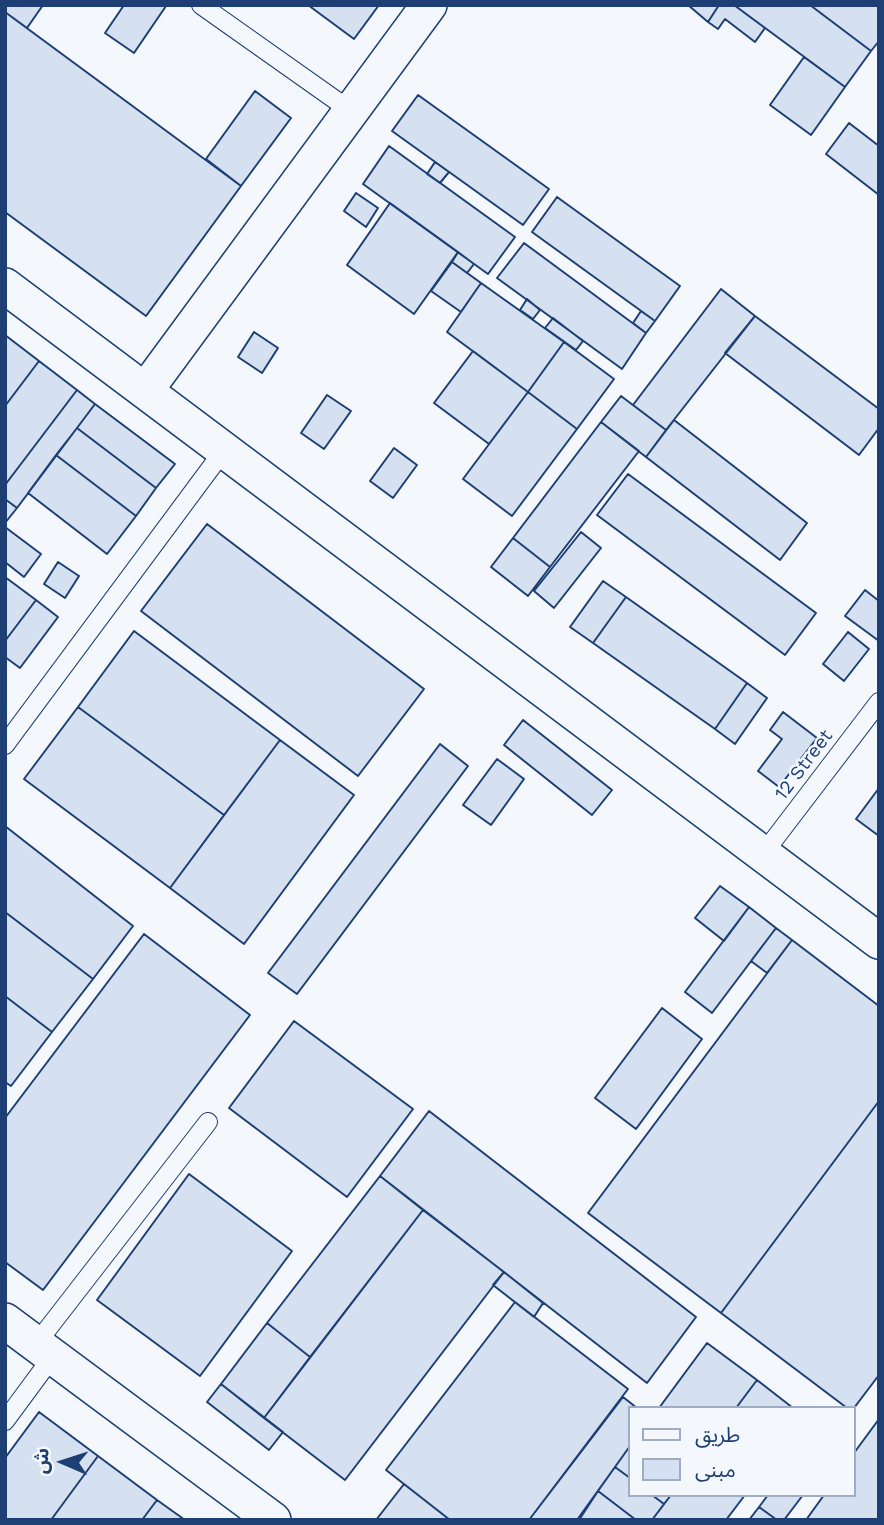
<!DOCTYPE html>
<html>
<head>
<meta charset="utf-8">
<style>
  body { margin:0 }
  #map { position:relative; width:884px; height:1525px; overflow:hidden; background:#f4f7fb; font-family:"Work Sans","Noto Sans Arabic",sans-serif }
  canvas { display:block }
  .frame { position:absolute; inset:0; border:7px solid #1d3f73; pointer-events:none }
  .legend { position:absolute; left:628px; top:1406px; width:228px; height:91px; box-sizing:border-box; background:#f4f7fb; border:2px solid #9eadc5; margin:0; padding:9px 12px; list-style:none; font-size:21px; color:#1d3f73 }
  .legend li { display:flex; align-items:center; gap:14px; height:35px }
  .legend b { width:35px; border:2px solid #9eadc5 }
  .north { position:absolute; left:28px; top:1427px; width:70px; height:70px; -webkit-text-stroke:5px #f4f7fb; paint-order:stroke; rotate:273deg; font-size:19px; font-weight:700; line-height:28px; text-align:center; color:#1d3f73 }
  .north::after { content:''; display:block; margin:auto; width:24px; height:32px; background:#1d3f73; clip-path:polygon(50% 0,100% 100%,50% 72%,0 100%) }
</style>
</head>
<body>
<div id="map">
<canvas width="884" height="1525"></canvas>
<div class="frame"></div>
<ul class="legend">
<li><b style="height:9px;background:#f4f7fb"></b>طريق</li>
<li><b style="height:19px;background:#d5e0f0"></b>مبنى</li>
</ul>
<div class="north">ش</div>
</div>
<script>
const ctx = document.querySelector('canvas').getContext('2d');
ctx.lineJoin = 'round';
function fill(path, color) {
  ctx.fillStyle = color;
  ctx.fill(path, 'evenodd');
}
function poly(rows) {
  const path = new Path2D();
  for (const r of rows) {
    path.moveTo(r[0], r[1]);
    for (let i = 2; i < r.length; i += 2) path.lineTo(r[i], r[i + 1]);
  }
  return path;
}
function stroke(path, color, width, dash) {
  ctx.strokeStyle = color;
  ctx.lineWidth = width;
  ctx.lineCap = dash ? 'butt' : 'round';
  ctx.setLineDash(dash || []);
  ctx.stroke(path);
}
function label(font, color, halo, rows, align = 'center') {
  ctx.font = font + ' "Work Sans",sans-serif';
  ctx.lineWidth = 5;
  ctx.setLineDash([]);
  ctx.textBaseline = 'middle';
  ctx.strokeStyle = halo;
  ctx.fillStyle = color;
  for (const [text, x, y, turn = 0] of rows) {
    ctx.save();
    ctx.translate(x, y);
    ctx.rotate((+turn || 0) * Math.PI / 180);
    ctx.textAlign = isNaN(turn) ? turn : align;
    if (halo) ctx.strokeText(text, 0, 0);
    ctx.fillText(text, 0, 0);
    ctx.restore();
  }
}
const building = poly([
  [5,5,43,5,27,28,5,12,5,5],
  [124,5,166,6,134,53,105,33,124,5],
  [308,5,379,5,354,39,308,5],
  [688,5,719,5,708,22,688,5],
  [719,5,734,5,765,28,755,42,725,19,718,29,708,22,719,5],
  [734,5,810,5,871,51,845,87,734,5],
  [810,5,879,5,879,41,871,51,810,5],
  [5,12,241,186,146,316,5,212,5,12],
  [804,57,845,87,811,135,770,105,804,57],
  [255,91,291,118,241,186,206,159,255,91],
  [418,95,549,189,523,225,392,131,418,95],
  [849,123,879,146,879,195,826,154,849,123],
  [389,146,515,237,488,274,363,184,389,146],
  [435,162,449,172,440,183,427,174,435,162],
  [356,193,378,208,366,227,344,211,356,193],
  [557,197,680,286,655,321,532,232,557,197],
  [390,203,458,252,414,314,347,265,390,203],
  [524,243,646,333,622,369,497,278,524,243],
  [458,252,474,264,467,273,452,262,458,252],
  [452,262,481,283,461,312,431,291,452,262],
  [481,283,564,342,528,392,447,332,481,283],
  [721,289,755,316,666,430,633,405,721,289],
  [527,299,540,310,533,319,520,310,527,299],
  [641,311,655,321,646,333,633,323,641,311],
  [755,316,879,409,879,428,859,455,725,353,755,316],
  [553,318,583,341,576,350,545,328,553,318],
  [254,332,278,348,262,373,238,357,254,332],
  [5,335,39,361,5,406,5,335],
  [564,342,614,379,577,429,528,392,564,342],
  [473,351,528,392,489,444,434,403,473,351],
  [39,361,77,390,5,485,5,406,39,361],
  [77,390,95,404,17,508,5,499,5,485,77,390],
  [528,392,577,429,512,516,463,479,528,392],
  [327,395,351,411,324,449,301,433,327,395],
  [621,396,666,430,646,457,601,422,621,396],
  [95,404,175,464,156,488,77,428,95,404],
  [674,420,807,523,780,560,646,457,674,420],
  [601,422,639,451,550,567,513,538,601,422],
  [77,428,156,488,136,516,56,455,77,428],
  [394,448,417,465,393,498,370,481,394,448],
  [56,455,136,516,107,554,28,493,56,455],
  [628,474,816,613,785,655,597,515,628,474],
  [5,499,17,508,5,523,5,499],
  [207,524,424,689,358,776,141,611,207,524],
  [5,527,41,554,24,577,5,562,5,527],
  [581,532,601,548,554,608,534,591,581,532],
  [513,538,550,567,528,596,491,567,513,538],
  [58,562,79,576,65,598,44,584,58,562],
  [5,577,36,600,5,641,5,577],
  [603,581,626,597,593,643,570,627,603,581],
  [865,590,879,601,879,641,845,616,865,590],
  [626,597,747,683,715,729,593,643,626,597],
  [36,600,58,617,20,668,5,657,5,641,36,600],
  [134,631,280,740,224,815,78,707,134,631],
  [848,632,869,649,844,681,823,664,848,632],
  [747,683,767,698,735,744,715,729,747,683],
  [78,707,224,815,170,888,24,779,78,707],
  [783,712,817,738,779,787,758,771,782,739,770,730,783,712],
  [523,720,612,790,592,815,504,745,523,720],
  [280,740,354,795,244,944,170,888,280,740],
  [440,744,468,766,297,994,268,973,440,744],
  [497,759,524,779,491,825,463,805,497,759],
  [879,788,879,836,856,819,879,788],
  [5,826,133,926,93,979,5,912,5,826],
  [720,886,749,907,724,941,695,918,720,886],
  [749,907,776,928,712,1013,685,992,749,907],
  [5,912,93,979,52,1032,5,996,5,912],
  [776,928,792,940,767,973,751,961,776,928],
  [144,934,250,1015,43,1290,5,1262,5,1118,144,934],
  [792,940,879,1006,879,1101,721,1313,588,1213,792,940],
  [5,996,52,1032,11,1086,5,1082,5,996],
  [662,1008,702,1039,636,1129,595,1098,662,1008],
  [294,1021,413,1109,347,1197,229,1108,294,1021],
  [879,1101,879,1375,854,1408,847,1408,721,1313,879,1101],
  [429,1111,696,1317,647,1383,380,1176,429,1111],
  [189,1174,292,1251,200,1376,97,1300,189,1174],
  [380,1176,423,1210,310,1357,267,1323,380,1176],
  [423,1210,504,1272,345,1480,264,1418,423,1210],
  [504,1272,543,1303,534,1317,493,1285,504,1272],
  [515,1302,628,1389,529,1520,450,1520,386,1470,515,1302],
  [267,1323,310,1357,264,1418,221,1384,267,1323],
  [707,1343,757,1380,736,1408,659,1408,707,1343],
  [757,1380,793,1408,736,1408,757,1380],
  [221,1384,283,1432,269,1450,207,1402,221,1384],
  [623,1397,637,1408,630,1408,630,1446,577,1520,529,1520,623,1397],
  [39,1412,98,1456,51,1520,5,1520,5,1458,39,1412],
  [879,1419,879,1520,806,1520,824,1495,854,1495,854,1453,879,1419],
  [630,1446,630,1478,615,1467,630,1446],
  [98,1456,157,1500,142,1520,51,1520,98,1456],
  [615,1467,630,1478,630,1495,652,1495,664,1504,652,1520,636,1520,598,1491,615,1467],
  [404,1484,450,1520,376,1520,404,1484],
  [598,1491,636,1520,579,1520,598,1491],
  [652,1495,671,1495,664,1504,652,1495],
  [671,1495,745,1495,726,1520,652,1520,671,1495],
  [768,1495,803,1495,784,1520,777,1520,759,1507,768,1495],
  [157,1500,185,1520,142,1520,157,1500],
  [759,1507,777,1520,749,1520,759,1507]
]);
const service = poly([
  [201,5,351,111],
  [5,745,224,450],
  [763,854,879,702],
  [36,1344,208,1122],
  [5,1421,53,1356]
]);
const minor = poly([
  [5,286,879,941],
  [145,391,429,5],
  [5,1321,273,1520]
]);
const streetNames = [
  ["12 Street",804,765,-53]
];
fill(building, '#d5e0f0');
stroke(building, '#1d3f73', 2);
stroke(service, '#1d3f73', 20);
stroke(minor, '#1d3f73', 38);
stroke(service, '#f4f7fb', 18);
stroke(minor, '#f4f7fb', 35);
label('19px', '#1d3f73', '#f4f7fb', streetNames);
</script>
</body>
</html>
